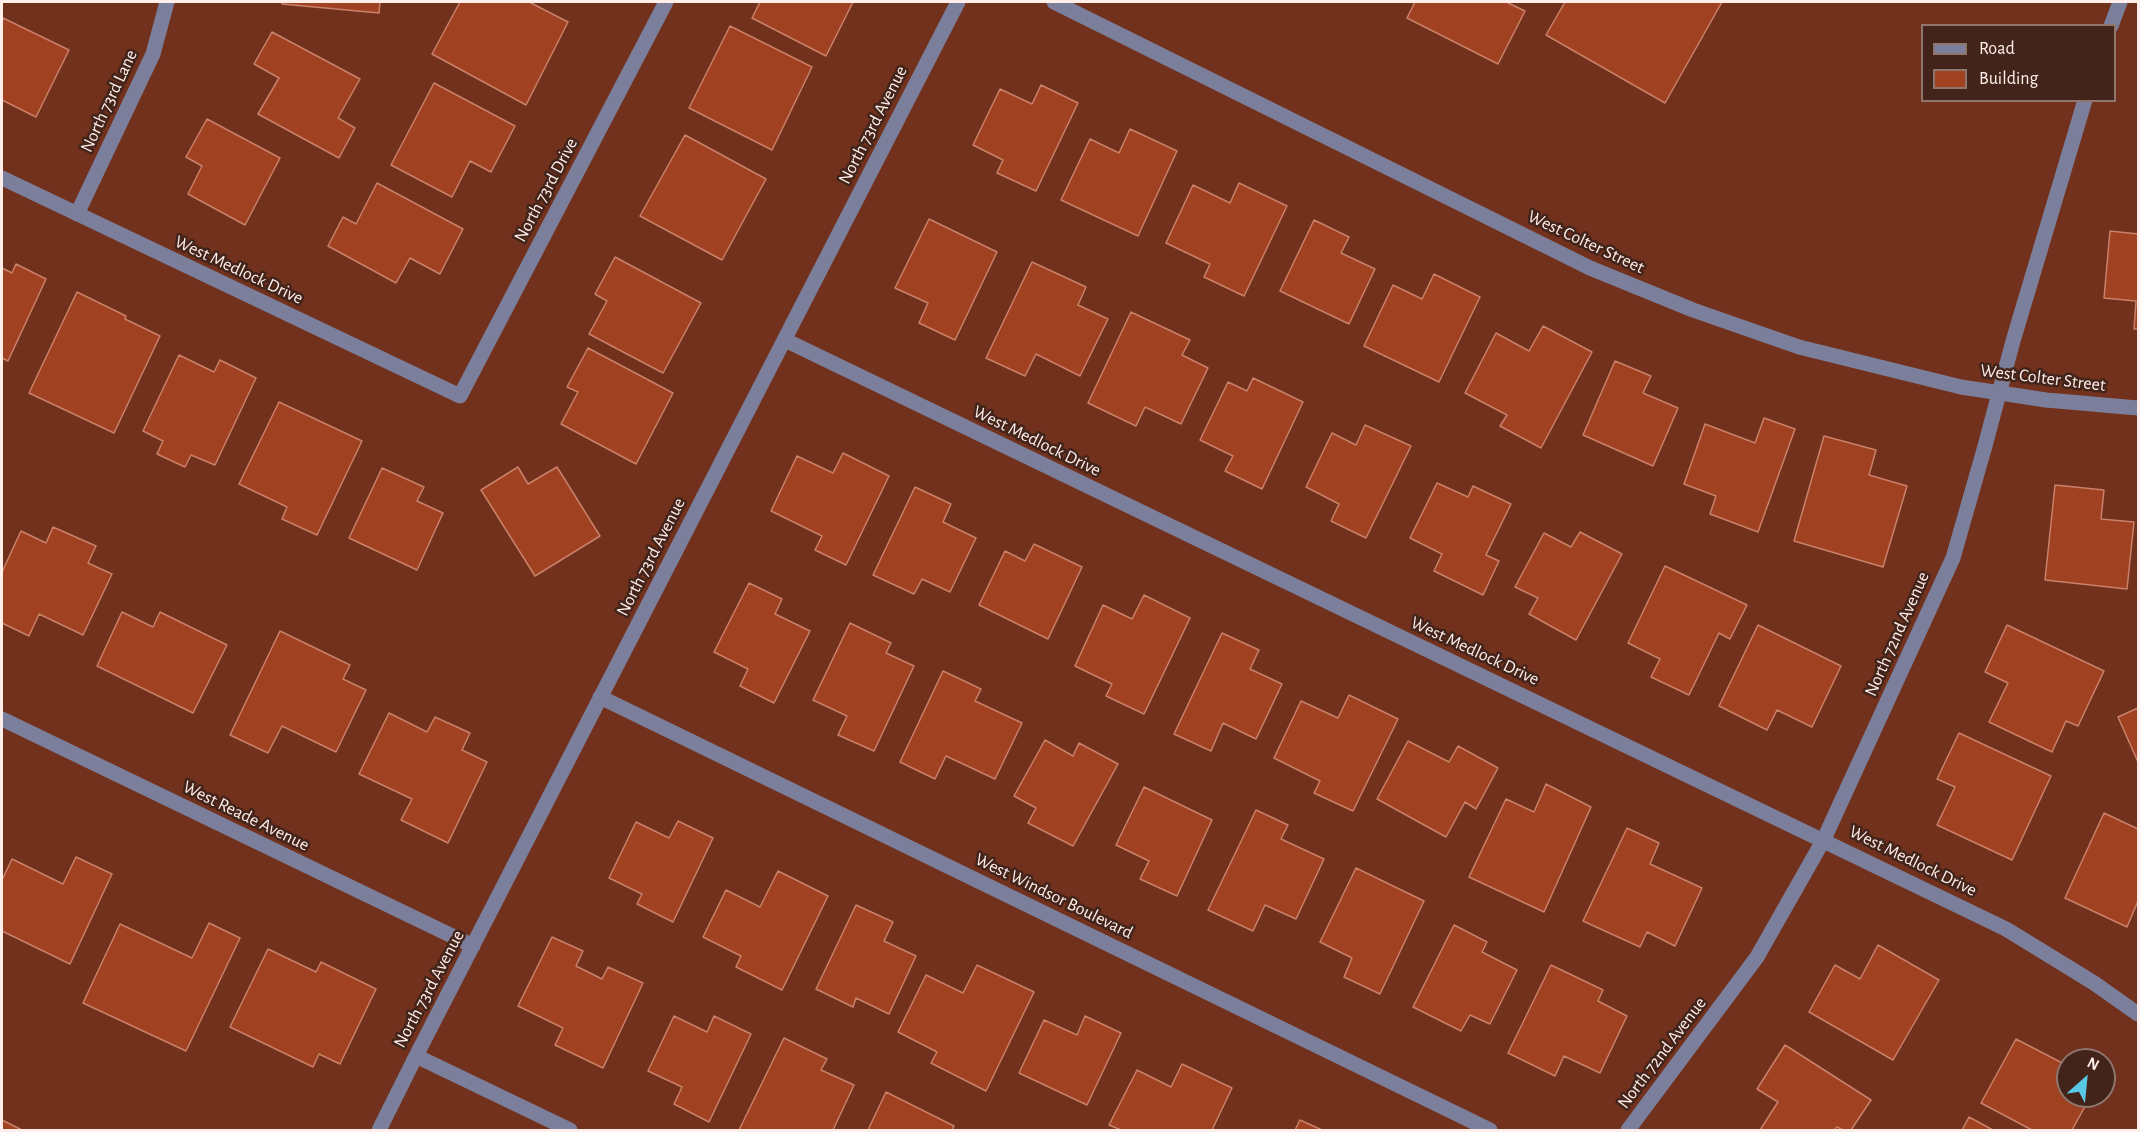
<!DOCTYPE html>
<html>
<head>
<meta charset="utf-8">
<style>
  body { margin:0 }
  #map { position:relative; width:2140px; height:1132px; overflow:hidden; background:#72311c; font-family:"Alegreya Sans",sans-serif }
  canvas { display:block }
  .frame { position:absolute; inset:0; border:3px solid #ffeee9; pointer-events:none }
  .legend { position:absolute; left:1921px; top:24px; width:195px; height:78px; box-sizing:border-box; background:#42241b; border:2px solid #8e756d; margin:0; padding:8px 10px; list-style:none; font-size:18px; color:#ffeee9 }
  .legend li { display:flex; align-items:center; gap:12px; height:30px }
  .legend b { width:30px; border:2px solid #8e756d }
  .north { position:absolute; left:2056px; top:1048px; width:60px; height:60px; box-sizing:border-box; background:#42241b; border:2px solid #8e756d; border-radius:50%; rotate:27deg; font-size:16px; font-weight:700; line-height:24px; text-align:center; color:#ffeee9 }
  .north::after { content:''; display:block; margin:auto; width:21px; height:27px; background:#5ac8e5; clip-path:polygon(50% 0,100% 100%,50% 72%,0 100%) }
</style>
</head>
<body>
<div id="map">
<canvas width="2140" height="1132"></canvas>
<div class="frame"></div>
<ul class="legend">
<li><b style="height:8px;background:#7b7f9c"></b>Road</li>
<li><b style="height:16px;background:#a04122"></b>Building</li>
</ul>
<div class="north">N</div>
</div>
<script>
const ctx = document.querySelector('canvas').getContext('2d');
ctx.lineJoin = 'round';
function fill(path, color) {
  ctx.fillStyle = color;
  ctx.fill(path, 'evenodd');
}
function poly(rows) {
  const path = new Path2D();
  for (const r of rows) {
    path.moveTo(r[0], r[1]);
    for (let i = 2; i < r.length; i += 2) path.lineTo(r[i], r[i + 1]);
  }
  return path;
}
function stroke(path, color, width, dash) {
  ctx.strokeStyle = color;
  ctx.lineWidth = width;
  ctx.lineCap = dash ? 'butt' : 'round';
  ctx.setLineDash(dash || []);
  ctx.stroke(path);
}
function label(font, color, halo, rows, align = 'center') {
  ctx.font = font + ' "Alegreya Sans",sans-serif';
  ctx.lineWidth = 5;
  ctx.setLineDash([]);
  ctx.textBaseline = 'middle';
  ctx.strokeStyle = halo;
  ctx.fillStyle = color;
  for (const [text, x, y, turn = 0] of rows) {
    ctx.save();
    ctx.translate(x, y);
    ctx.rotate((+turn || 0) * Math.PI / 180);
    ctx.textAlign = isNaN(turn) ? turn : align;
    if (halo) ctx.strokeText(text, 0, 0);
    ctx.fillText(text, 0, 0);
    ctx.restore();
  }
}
const building = poly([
  [282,2,380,2,379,13,282,4,282,2],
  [460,2,529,2,568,22,526,105,432,54,460,2],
  [760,2,853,2,826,56,752,18,760,2],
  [1415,2,1506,2,1525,11,1498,64,1407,18,1415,2],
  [1565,2,1722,2,1665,103,1546,35,1565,2],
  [3,18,69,50,36,117,2,100,2,22,3,18],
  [730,26,812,67,772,150,689,108,730,26],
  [272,32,360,79,338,118,355,128,339,158,258,114,279,78,254,64,272,32],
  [434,83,515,126,491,172,470,161,452,197,391,165,434,83],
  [1041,85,1078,103,1036,191,997,173,1003,160,973,145,1000,89,1032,104,1041,85],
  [207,119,280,158,245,225,188,194,202,166,186,157,207,119],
  [1130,129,1177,151,1138,236,1061,200,1090,139,1119,153,1130,129],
  [685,135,766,179,722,260,640,216,685,135],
  [377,183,463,229,440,274,410,258,396,283,328,246,343,217,356,224,377,183],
  [1239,183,1287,206,1244,296,1204,277,1210,264,1166,243,1193,185,1230,203,1239,183],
  [929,219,997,252,955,340,919,323,928,303,895,288,929,219],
  [1314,220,1349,237,1341,253,1375,269,1349,324,1280,291,1314,220],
  [2110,231,2138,234,2138,329,2134,329,2136,301,2104,298,2110,231],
  [615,257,701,303,663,373,589,334,607,301,595,294,615,257],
  [1032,262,1086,287,1078,305,1108,319,1080,376,1036,354,1025,376,986,358,1032,262],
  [16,264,46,279,8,361,2,358,2,268,12,273,16,264],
  [1434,274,1480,297,1439,382,1364,346,1393,285,1422,299,1434,274],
  [77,292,126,316,125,319,160,336,114,433,29,393,77,292],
  [1131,312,1190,340,1182,355,1208,368,1181,424,1145,407,1136,426,1088,403,1131,312],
  [1543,326,1592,352,1541,448,1500,426,1507,415,1465,393,1496,333,1529,351,1543,326],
  [588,348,673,393,636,464,561,424,578,392,567,387,588,348],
  [179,355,214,372,220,360,256,378,215,465,191,455,185,467,157,454,163,441,143,431,179,355],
  [1615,361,1651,376,1643,393,1678,408,1653,466,1583,435,1615,361],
  [1253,378,1303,402,1262,489,1225,471,1233,456,1200,440,1228,382,1247,391,1253,378],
  [279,402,362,441,317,535,282,519,287,507,239,484,279,402],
  [1764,418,1795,429,1758,532,1710,514,1716,496,1684,484,1705,424,1755,443,1764,418],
  [1365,425,1411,446,1366,538,1331,521,1339,504,1306,487,1332,433,1356,445,1365,425],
  [1824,436,1876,450,1869,475,1907,486,1883,567,1794,541,1824,436],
  [843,453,889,476,846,565,815,550,822,536,771,511,797,456,833,473,843,453],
  [518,467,528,484,557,467,600,536,535,576,481,490,518,467],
  [382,468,424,487,417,501,443,513,417,570,349,538,382,468],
  [1437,483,1468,497,1473,486,1511,504,1486,555,1499,561,1483,595,1434,571,1442,554,1410,538,1437,483],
  [2055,485,2104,490,2101,519,2134,522,2127,589,2045,580,2055,485],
  [915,487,951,504,943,522,976,538,950,592,922,579,914,594,873,575,915,487],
  [53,527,96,546,88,563,112,574,83,635,39,614,29,636,2,623,2,572,21,531,46,543,53,527],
  [1580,532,1622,554,1576,640,1529,614,1538,598,1515,587,1544,533,1571,547,1580,532],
  [1034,544,1082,567,1048,639,979,605,1005,551,1025,561,1034,544],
  [1665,566,1747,605,1730,639,1719,633,1689,695,1651,677,1660,659,1628,643,1665,566],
  [749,583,782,599,775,614,810,631,774,703,740,686,748,669,714,652,749,583],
  [1144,595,1190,618,1144,714,1106,696,1112,684,1075,666,1103,605,1132,619,1144,595],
  [122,612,153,627,160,612,227,645,193,713,97,666,122,612],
  [850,623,891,643,886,653,914,666,874,751,838,735,847,716,813,700,850,623],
  [1758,625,1841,666,1812,727,1777,710,1767,730,1719,706,1758,625],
  [2007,625,2104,671,2078,726,2066,721,2052,752,1989,722,2008,683,1985,672,2007,625],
  [280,631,350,665,343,679,366,690,336,752,282,726,268,753,230,735,280,631],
  [1222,633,1259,650,1250,669,1282,684,1256,739,1223,723,1211,751,1174,734,1222,633],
  [943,671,981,689,975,701,1022,723,995,779,946,756,935,779,900,762,943,671],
  [1349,695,1398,719,1353,811,1314,793,1320,781,1274,758,1301,701,1338,718,1349,695],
  [2138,708,2138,762,2118,717,2138,708],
  [389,713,427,732,435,717,470,733,462,750,487,762,448,843,401,820,412,799,359,774,389,713],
  [1959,733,2051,776,2012,860,1937,825,1955,787,1937,779,1959,733],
  [1045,740,1073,756,1079,743,1118,764,1073,846,1028,823,1036,808,1014,796,1045,740],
  [1408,741,1449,762,1458,746,1498,768,1476,809,1465,802,1446,837,1377,799,1408,741],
  [1546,784,1591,807,1544,912,1469,877,1506,799,1534,812,1546,784],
  [1144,787,1212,820,1177,896,1140,879,1149,861,1116,845,1144,787],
  [1256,810,1288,825,1281,839,1324,859,1296,919,1265,905,1253,931,1208,910,1256,810],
  [2104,813,2138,829,2138,901,2127,927,2065,898,2104,813],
  [678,821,713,838,673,922,637,904,642,894,609,878,636,822,669,838,678,821],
  [1627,828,1659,843,1650,864,1702,888,1675,946,1647,932,1640,947,1583,921,1627,828],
  [76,857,112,874,70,964,2,931,2,880,12,859,63,884,76,857],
  [1356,868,1424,901,1380,994,1344,977,1352,958,1320,942,1356,868],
  [778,871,828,896,782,990,736,967,741,956,703,937,726,890,760,907,778,871],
  [856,905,893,922,884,941,916,956,889,1014,856,998,853,1007,816,989,856,905],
  [209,923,240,938,186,1051,83,1003,120,924,192,958,209,923],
  [1454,925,1487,942,1482,952,1517,970,1490,1024,1470,1015,1461,1031,1413,1007,1454,925],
  [552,937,583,951,576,966,602,979,608,967,643,983,603,1068,555,1045,563,1028,518,1006,552,937],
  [1878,945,1939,980,1893,1060,1809,1012,1835,965,1860,979,1878,945],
  [268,949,316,972,321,962,376,989,340,1064,319,1054,313,1067,230,1027,268,949],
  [977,965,1034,992,986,1091,931,1063,937,1052,898,1032,926,975,963,993,977,965],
  [1551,965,1603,990,1598,1001,1627,1016,1600,1073,1564,1056,1555,1076,1508,1053,1551,965],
  [674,1016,707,1032,714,1016,751,1034,709,1122,674,1104,682,1087,648,1071,674,1016],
  [1085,1016,1121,1033,1087,1105,1019,1073,1044,1020,1077,1035,1085,1016],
  [784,1038,827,1059,821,1070,854,1085,833,1130,739,1130,784,1038],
  [2016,1039,2068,1066,2068,1082,2064,1089,2068,1091,2068,1096,2078,1096,2088,1101,2072,1130,2032,1130,1981,1103,2016,1039],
  [1785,1045,1871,1100,1851,1130,1843,1130,1837,1127,1834,1130,1760,1130,1778,1102,1757,1089,1785,1045],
  [1182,1064,1232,1088,1212,1130,1121,1130,1109,1125,1137,1070,1171,1087,1182,1064],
  [886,1092,954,1126,952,1130,868,1130,886,1092],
  [1969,1117,1993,1130,1962,1130,1969,1117],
  [2,1120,22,1130,2,1130,2,1120],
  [1300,1120,1322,1130,1295,1130,1300,1120]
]);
const minor = poly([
  [1054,2,1590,268,1693,310,1799,347,1961,387,2046,400,2138,408],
  [2111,26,2120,2],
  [2,178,460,396,666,2],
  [77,214,153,54,167,2],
  [785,340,2006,929,2094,983,2138,1014],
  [600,697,1490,1130],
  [2,719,473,946],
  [416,1056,570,1130],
  [379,1130,416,1056,958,2],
  [1628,1130,1757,957,1824,839,1953,558,1985,446,2013,341,2085,100]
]);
const streetNames = [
  ["North 73rd Lane",109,101,-65],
  ["North 73rd Avenue",873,125,-63],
  ["North 73rd Drive",546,190,-62],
  ["West Colter Street",1586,242,25],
  ["West Medlock Drive",239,270,25],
  ["West Colter Street",2043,378,7],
  ["West Medlock Drive",1037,441,26],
  ["North 73rd Avenue",651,557,-63],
  ["North 72nd Avenue",1897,634,-66],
  ["West Medlock Drive",1475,651,25],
  ["West Reade Avenue",246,816,26],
  ["West Medlock Drive",1913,861,26],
  ["West Windsor Boulevard",1054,896,26],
  ["North 73rd Avenue",429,989,-62],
  ["North 72nd Avenue",1662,1053,-53]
];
fill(building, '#a04122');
stroke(building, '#ca816a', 1.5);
stroke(minor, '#7b7f9c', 15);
label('18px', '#ffeee9', '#42241b', streetNames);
</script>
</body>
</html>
